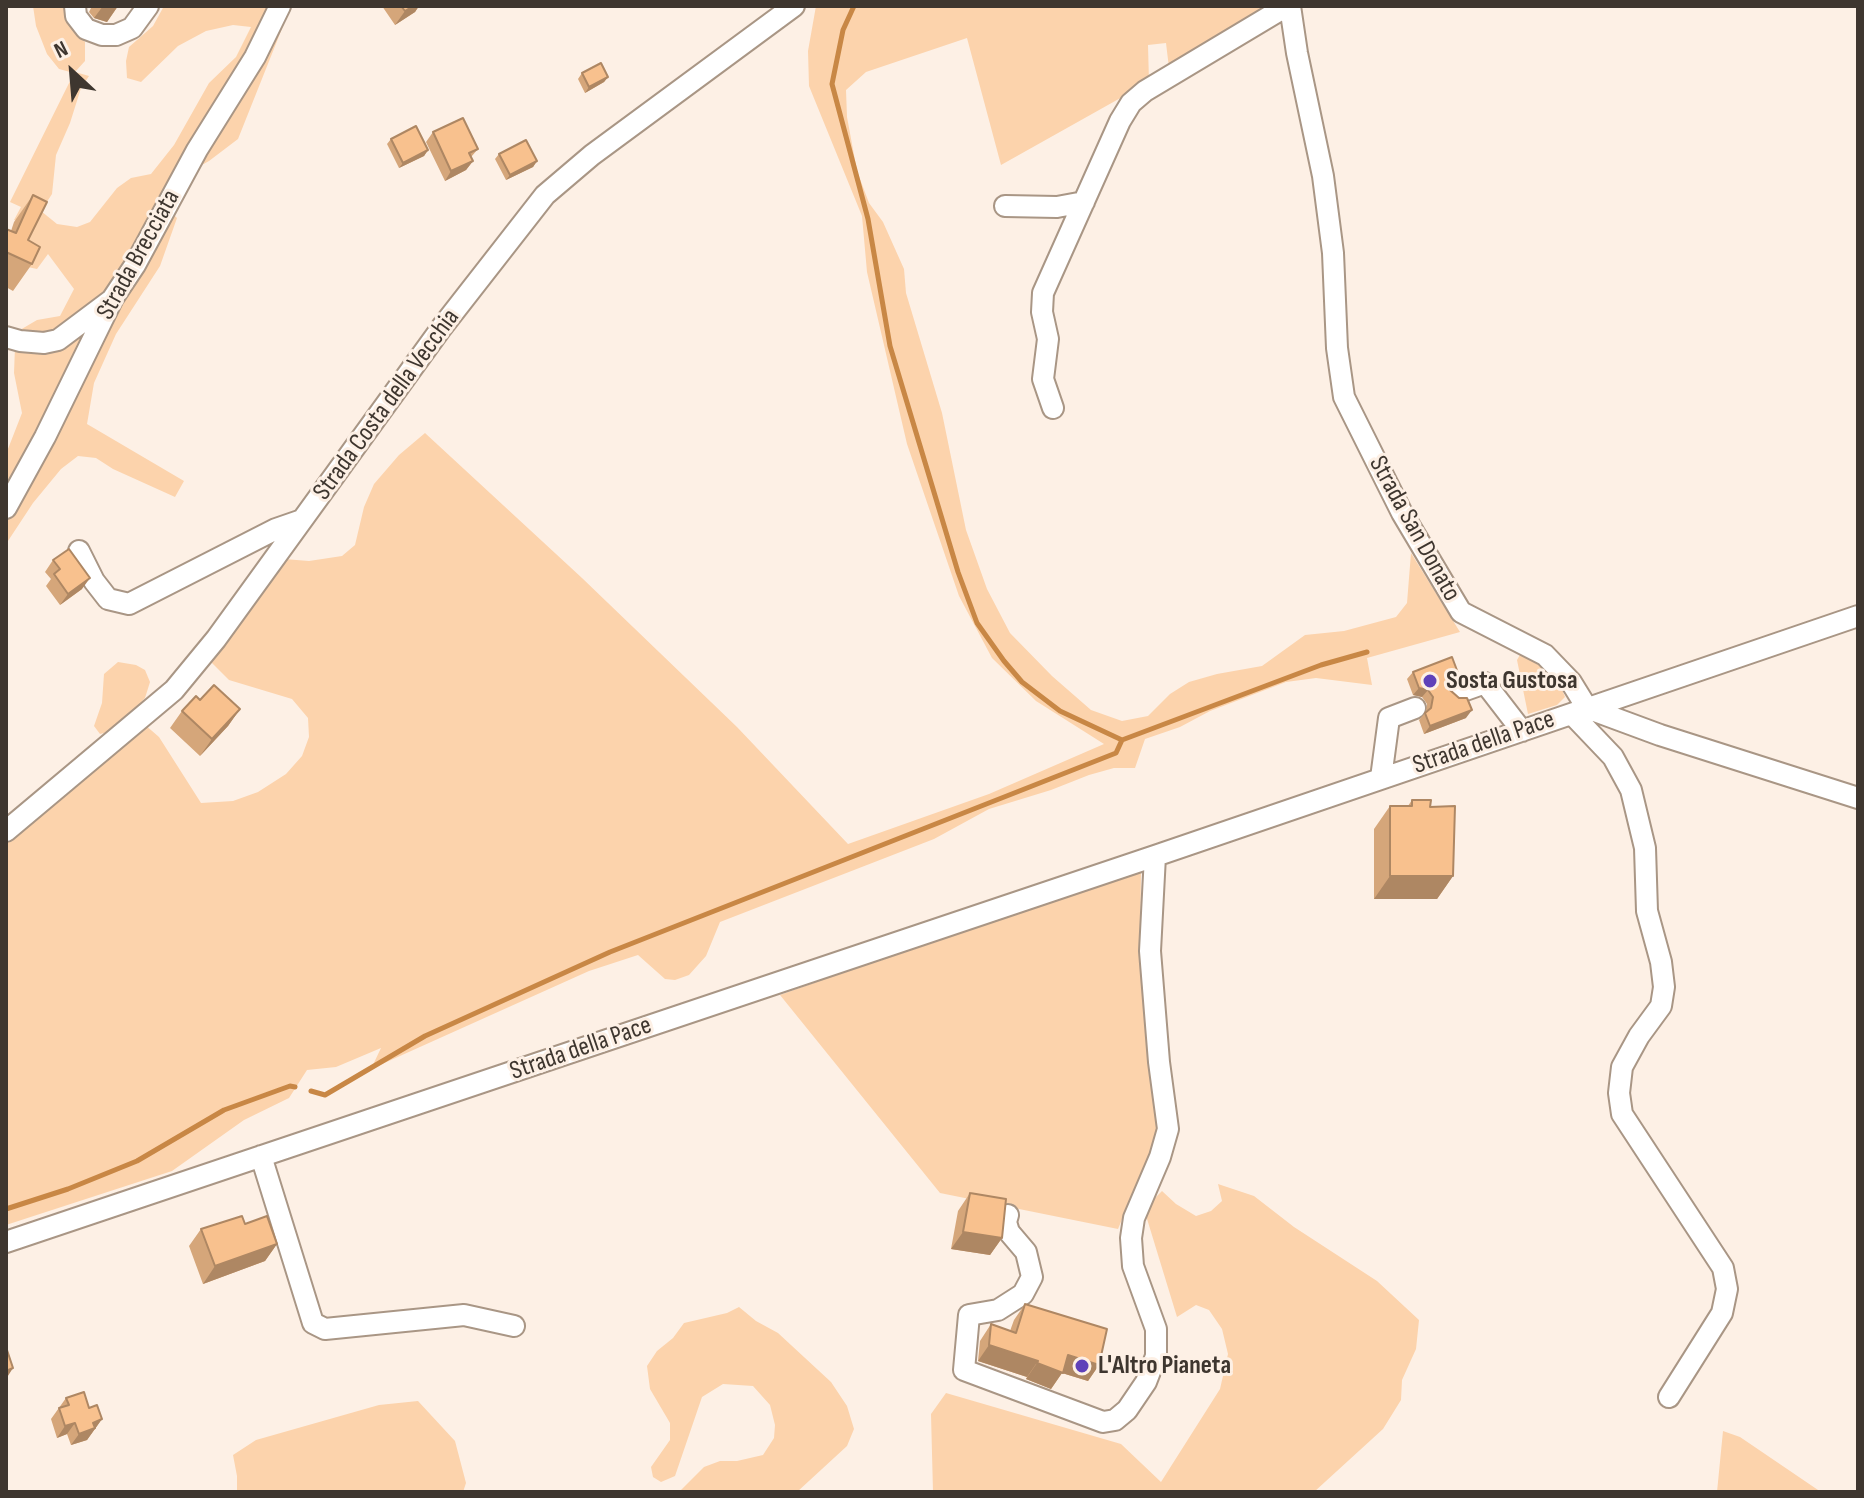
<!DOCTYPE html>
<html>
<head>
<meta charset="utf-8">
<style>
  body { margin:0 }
  #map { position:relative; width:1864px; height:1498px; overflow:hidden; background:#fdf0e5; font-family:"Sofia Sans Condensed",sans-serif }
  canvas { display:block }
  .frame { position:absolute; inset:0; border:8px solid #3e362f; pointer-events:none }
  .north { position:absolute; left:32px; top:32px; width:80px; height:80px; -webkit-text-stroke:6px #fdf0e5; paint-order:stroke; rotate:334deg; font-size:22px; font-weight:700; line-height:32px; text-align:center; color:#3e362f }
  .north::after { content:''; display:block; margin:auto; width:28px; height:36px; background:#3e362f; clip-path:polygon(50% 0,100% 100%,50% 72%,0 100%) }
</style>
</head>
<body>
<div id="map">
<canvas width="1864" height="1498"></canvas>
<div class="frame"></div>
<div class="north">N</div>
</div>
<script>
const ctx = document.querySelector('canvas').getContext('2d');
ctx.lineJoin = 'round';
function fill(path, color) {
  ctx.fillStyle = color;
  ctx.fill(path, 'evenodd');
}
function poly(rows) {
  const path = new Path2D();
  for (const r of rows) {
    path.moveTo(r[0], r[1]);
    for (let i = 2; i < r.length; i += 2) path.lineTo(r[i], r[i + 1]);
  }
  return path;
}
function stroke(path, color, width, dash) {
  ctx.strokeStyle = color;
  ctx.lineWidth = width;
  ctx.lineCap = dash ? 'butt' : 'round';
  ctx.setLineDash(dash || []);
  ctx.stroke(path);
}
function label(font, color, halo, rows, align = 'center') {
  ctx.font = font + ' "Sofia Sans Condensed",sans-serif';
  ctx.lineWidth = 6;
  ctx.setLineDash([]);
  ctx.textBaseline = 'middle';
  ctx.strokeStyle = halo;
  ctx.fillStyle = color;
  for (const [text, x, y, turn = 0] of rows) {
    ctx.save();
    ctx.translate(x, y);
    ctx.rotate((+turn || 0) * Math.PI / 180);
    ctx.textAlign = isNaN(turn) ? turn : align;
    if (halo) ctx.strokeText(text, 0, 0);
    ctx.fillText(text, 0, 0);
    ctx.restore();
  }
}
const green = poly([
  [33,6,81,6,74,23,85,42,85,61,75,72,89,76,81,88,70,123,56,155,52,194,41,211,57,224,77,227,90,222,117,188,131,178,151,174,174,145,209,83,236,57,251,27,233,25,206,31,178,46,141,82,127,78,126,61,129,47,153,26,164,6,291,6,238,139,209,161,175,180,164,205,177,218,160,266,116,334,94,383,87,424,184,481,175,497,113,469,96,458,78,456,61,469,33,503,6,544,6,454,22,413,14,373,15,347,20,330,37,320,60,316,74,289,48,254,37,269,23,266,30,225,14,220,21,207,10,202,74,73,59,69,47,54,36,26],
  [816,6,1267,6,1169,68,1166,43,1148,45,1149,82,1001,165,967,38,866,72,846,90,847,117,857,171,869,203,883,222,904,269,906,293,942,413,966,530,987,589,1010,633,1052,676,1091,710,1122,721,1148,716,1170,694,1189,682,1217,674,1262,666,1305,635,1344,631,1396,617,1407,603,1411,553,1460,632,1367,658,1372,685,1316,678,1286,682,1210,711,1180,727,1145,739,1135,768,1114,768,1089,775,1051,790,989,809,934,839,720,922,706,956,689,975,675,980,665,979,638,955,589,971,371,1069,381,1048,336,1067,307,1070,289,1098,244,1120,172,1171,6,1225,6,842,92,766,144,724,159,737,201,803,233,801,258,792,286,774,302,756,309,737,308,718,292,699,229,680,209,660,284,559,309,561,342,556,355,545,364,507,374,484,399,455,425,433,582,578,737,727,848,844,989,794,1104,744,1036,701,992,658,959,596,907,444,867,272,862,216,809,86,808,51],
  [1521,653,1548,671,1560,684,1565,697,1557,705,1528,714,1517,660],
  [118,662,136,665,145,670,150,682,145,698,116,730,100,734,94,726,102,703,104,674],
  [1141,868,1140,964,1158,1133,1118,1229,940,1193,780,995,1045,900],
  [1218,1184,1254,1196,1294,1227,1377,1281,1419,1320,1416,1349,1402,1380,1401,1400,1383,1429,1314,1492,933,1492,931,1414,946,1393,1121,1444,1161,1482,1220,1389,1228,1354,1222,1329,1209,1310,1196,1305,1177,1317,1144,1209,1162,1191,1176,1204,1196,1216,1211,1211,1222,1201],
  [739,1307,756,1321,778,1333,831,1382,847,1406,854,1429,847,1446,797,1492,679,1492,704,1467,720,1461,737,1461,763,1455,774,1438,775,1425,770,1405,753,1386,723,1384,702,1397,675,1476,661,1482,653,1477,651,1467,670,1440,670,1423,650,1389,647,1366,657,1351,673,1338,684,1323,727,1313],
  [418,1401,455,1441,466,1483,463,1492,237,1492,237,1476,233,1455,256,1440,379,1405],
  [1723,1431,1740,1437,1821,1492,1717,1492]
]);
const stream = poly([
  [854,6,843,30,832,84,868,219,890,346,958,572,977,623,1004,661,1022,682,1060,711,1122,740,1321,665,1367,652],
  [311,1091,325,1095,425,1036,610,952,1116,753,1122,740],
  [6,1209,68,1189,137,1161,224,1110,290,1086,295,1087]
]);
const minor = poly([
  [75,6,76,16,86,29,102,35,116,35,132,28,148,6],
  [1290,6,1297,53,1323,176,1333,253,1337,348,1344,397,1402,513,1461,612,1545,655,1571,682,1587,708,1660,735,1858,798],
  [1005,206,1057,207,1084,202],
  [6,337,20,341,44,343,58,340,110,301],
  [1053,408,1043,379,1048,339,1042,312,1043,293,1120,121,1131,103,1145,91,1287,6],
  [6,508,45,437,113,298,135,265,197,150,255,57,280,6],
  [79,551,94,581,108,599,129,604,276,529,302,520],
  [1457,693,1485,683,1522,731],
  [1572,714,1613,757,1631,790,1645,848,1647,911,1661,962,1664,987,1661,1006,1639,1036,1622,1067,1619,1093,1622,1114,1723,1268,1727,1289,1722,1313,1669,1397],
  [1381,778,1389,718,1415,708],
  [6,831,174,690,216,639,442,327,545,195,592,155,794,6],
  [261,1156,313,1323,325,1329,464,1315,514,1326],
  [1008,1215,1006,1222,1009,1232,1026,1252,1032,1277,1023,1294,998,1310,969,1315,964,1370,1103,1422,1115,1420,1127,1410,1146,1382,1156,1356,1156,1329,1133,1266,1131,1238,1134,1218,1160,1157,1168,1129,1159,1062,1150,951,1155,856],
  [6,1242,1155,856,1858,616]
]);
const wall = poly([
  [92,6,118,6,107,22,94,18,89,12],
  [382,6,419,6,415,12,395,25],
  [582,73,608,77,604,82,585,93,578,79],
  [433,132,478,149,471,157,473,161,466,170,445,181,426,142],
  [391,139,428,150,424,156,399,168,387,144],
  [499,154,537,161,533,167,506,180,495,159],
  [33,195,28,240,32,264,13,291,6,287,6,229,11,231,14,222],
  [53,560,82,589,60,605,46,586,51,579,45,572],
  [1413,672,1450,684,1450,690,1466,718,1424,734,1419,720,1426,712,1427,704,1422,697,1413,695,1407,679],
  [200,700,240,709,228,726,200,756,170,728,182,711],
  [1412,800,1430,807,1453,876,1437,899,1374,899,1374,829,1390,806,1408,806],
  [970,1193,1002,1238,990,1255,951,1249,958,1211],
  [245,1224,277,1244,265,1261,203,1284,189,1246,201,1229],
  [1025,1304,1099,1365,1088,1381,1062,1373,1051,1389,1026,1379,1027,1377,978,1361,980,1341,991,1324,1010,1331,1014,1320],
  [66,1398,89,1408,102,1419,87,1440,71,1445,67,1434,57,1438,51,1419]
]);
const shadedWall = poly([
  [103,6,118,6,107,22,94,18],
  [413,6,419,6,415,12,395,25,405,11],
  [608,77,604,82,585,93,589,87],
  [428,150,424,156,399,168,403,163],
  [473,161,466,170,445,181,451,171],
  [537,161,533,167,506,180,510,175],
  [90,578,82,589,60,605,68,594],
  [1419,688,1428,690,1422,697,1413,695],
  [240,709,228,726,200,756,212,739],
  [1472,710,1466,718,1424,734,1430,726],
  [1390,876,1453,876,1437,899,1374,899],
  [963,1232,1002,1238,990,1255,951,1249],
  [277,1244,265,1261,203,1284,215,1266],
  [989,1345,1038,1361,1027,1377,978,1361],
  [1068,1355,1099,1365,1088,1381,1062,1373,1051,1389,1026,1379,1037,1363],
  [13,1368,6,1379,6,1371],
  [102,1419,87,1440,71,1445,79,1434,93,1423],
  [75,1423,67,1434,57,1438,65,1426]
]);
const building = poly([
  [401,6,413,6,405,11,401,6],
  [601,63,608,77,589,87,582,73,601,63],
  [463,118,478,149,469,153,473,161,451,171,433,132,463,118],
  [416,126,428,150,403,163,391,139,416,126],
  [526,140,537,161,510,175,499,154,526,140],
  [33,195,47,202,28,240,40,247,32,264,6,252,6,229,16,233,33,195],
  [69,549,90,578,68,594,54,574,60,569,53,560,69,549],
  [1452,657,1458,673,1450,682,1450,690,1459,698,1467,698,1472,710,1430,726,1425,713,1431,708,1433,697,1428,690,1419,688,1413,672,1452,657],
  [214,685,240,709,212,739,182,711,196,696,200,700,214,685],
  [1412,800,1431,800,1430,807,1455,806,1453,876,1390,876,1390,806,1412,806,1412,800],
  [970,1193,1006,1199,1002,1238,963,1232,970,1193],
  [242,1216,245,1224,267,1216,277,1244,215,1266,201,1229,242,1216],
  [1025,1304,1107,1329,1099,1365,1068,1355,1063,1373,1037,1363,1038,1361,989,1345,991,1324,1016,1333,1025,1304],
  [6,1347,13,1368,6,1371,6,1347],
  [84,1392,89,1408,97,1405,102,1419,93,1423,95,1428,79,1434,75,1423,65,1426,59,1408,69,1405,66,1398,84,1392]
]);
const markers = [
  [1430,681,8,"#5f41b9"],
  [1082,1366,8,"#5f41b9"]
];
const streetNames = [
  ["Strada Brecciata",139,255,-61],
  ["Strada Costa della Vecchia",387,405,-54],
  ["Strada San Donato",1414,529,61],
  ["Strada della Pace",1484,743,-19],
  ["Strada della Pace",581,1049,-19]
];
const poiNames = [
  ["Sosta Gustosa",1446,681],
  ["L'Altro Pianeta",1098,1366]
];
fill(green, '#fcd3ac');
stroke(stream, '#c88745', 5);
stroke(minor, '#a99685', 24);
stroke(minor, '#fff', 20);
fill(wall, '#d5a67a');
fill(shadedWall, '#ae8763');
fill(building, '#f8c18e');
stroke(building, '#ae8763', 2);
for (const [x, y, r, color] of markers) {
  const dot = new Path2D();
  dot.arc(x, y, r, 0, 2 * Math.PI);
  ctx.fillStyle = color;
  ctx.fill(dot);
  stroke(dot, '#fdf0e5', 3);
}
label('26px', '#3e362f', '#fdf0e5', streetNames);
label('bold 26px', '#3e362f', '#fdf0e5', poiNames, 'left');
</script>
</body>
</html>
